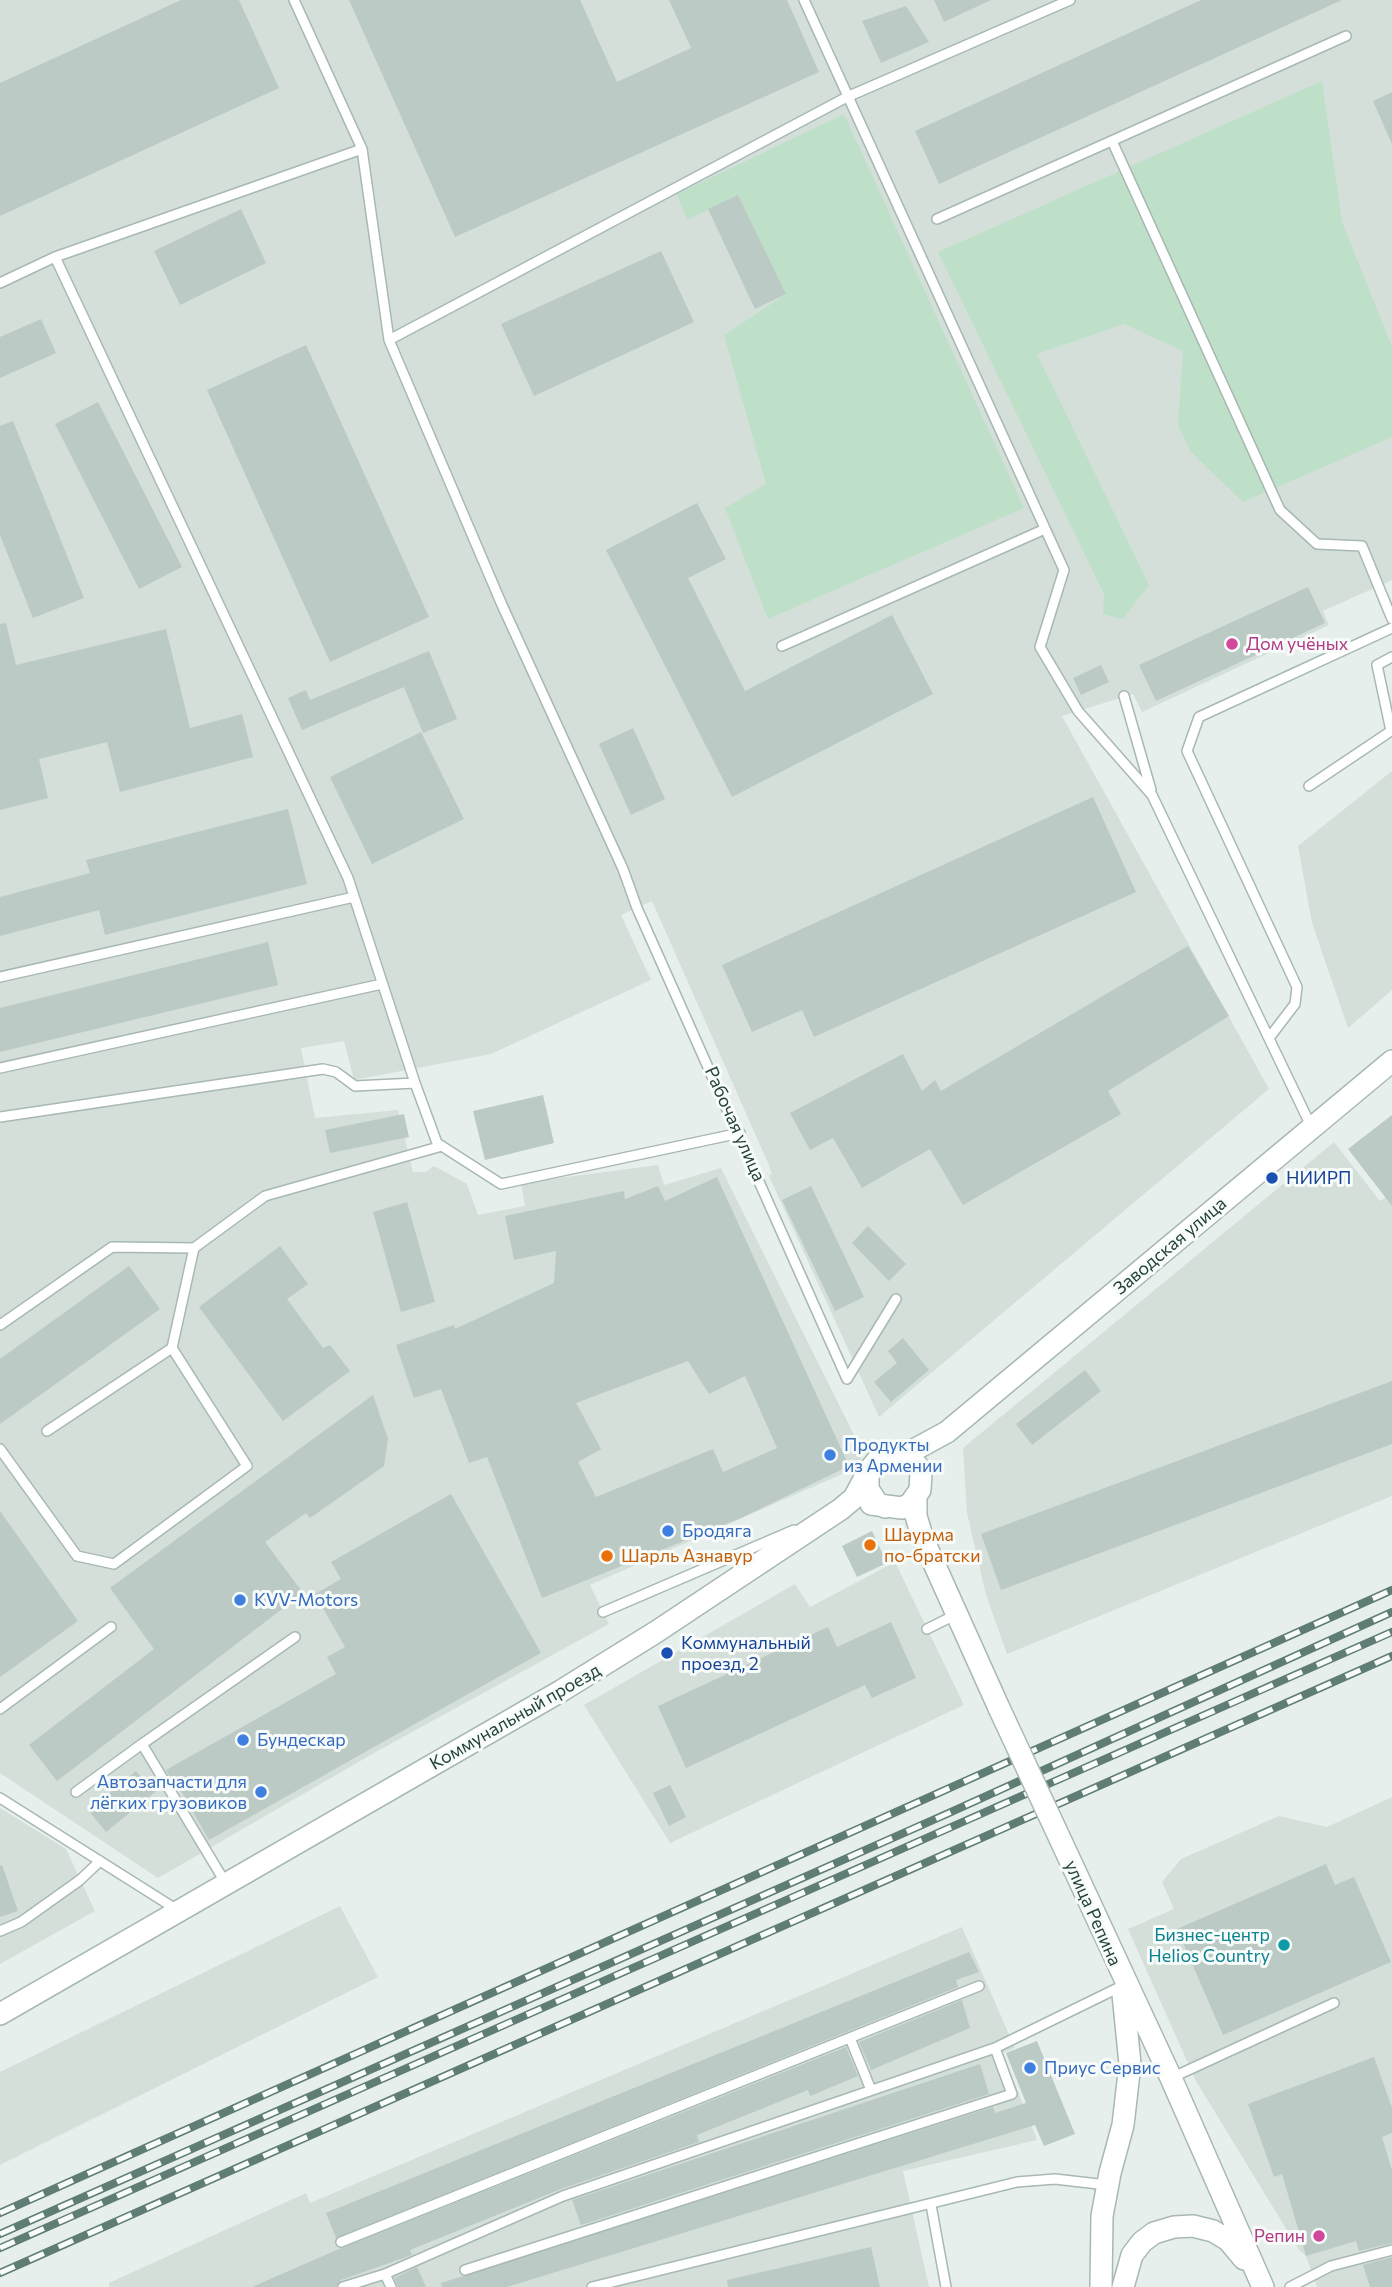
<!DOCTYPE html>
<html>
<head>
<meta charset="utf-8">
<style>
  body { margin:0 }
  canvas { display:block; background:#e6efeb }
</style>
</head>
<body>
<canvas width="1392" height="2287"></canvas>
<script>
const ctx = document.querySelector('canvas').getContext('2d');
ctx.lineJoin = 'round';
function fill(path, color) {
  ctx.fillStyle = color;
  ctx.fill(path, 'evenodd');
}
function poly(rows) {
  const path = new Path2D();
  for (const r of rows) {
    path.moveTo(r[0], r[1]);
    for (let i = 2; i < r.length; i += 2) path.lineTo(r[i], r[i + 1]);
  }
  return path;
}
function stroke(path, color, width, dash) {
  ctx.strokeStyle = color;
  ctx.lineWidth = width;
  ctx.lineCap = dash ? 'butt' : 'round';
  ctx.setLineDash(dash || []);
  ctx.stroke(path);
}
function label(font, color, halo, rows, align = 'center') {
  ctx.font = font + ' Commissioner,sans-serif';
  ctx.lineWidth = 6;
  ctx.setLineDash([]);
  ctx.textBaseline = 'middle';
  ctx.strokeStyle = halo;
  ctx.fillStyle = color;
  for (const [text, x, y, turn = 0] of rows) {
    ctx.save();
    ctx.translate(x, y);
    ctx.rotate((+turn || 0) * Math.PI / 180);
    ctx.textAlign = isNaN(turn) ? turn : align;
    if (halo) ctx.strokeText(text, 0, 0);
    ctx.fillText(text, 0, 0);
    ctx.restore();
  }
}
const built = poly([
  [0,0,1392,0,1392,580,1323,611,1329,625,1142,712,1133,694,1062,716,1269,1089,879,1417,769,1176,772,1174,768,1163,652,901,621,915,651,980,491,1054,354,1080,344,1041,301,1048,315,1118,398,1110,413,1172,426,1172,434,1166,467,1184,478,1215,525,1206,521,1183,658,1165,664,1185,721,1168,863,1453,858,1467,590,1585,609,1624,374,1753,158,1878,0,1773],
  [1392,771,1392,990,1348,1028,1312,923,1298,846],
  [1334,1142,1380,1201,1392,1194,1392,1496,1007,1654,986,1595,967,1513,963,1448],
  [895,1562,964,1705,670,1843,584,1705,795,1584,810,1607],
  [1392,1797,1392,2287,1317,2287,1306,2256,1299,2250,1196,2081,1128,1929,1174,1909,1162,1882,1181,1859,1279,1816,1327,1827],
  [0,1808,66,1849,95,1911,0,1964],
  [340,1906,378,1977,0,2165,0,2072],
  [962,1927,1015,2048,1003,2053,1037,2140,903,2171,929,2287,109,2287,109,2283,306,2193,310,2203]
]);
const green = poly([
  [1322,81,1342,222,1392,347,1392,437,1243,502,1191,452,1178,425,1183,351,1124,324,1037,354,1149,585,1123,619,1103,614,1104,594,938,252],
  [844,114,1024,508,768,619,725,508,766,484,724,335,786,294,738,195,687,220,677,194]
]);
const building = poly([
  [181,0,239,0,279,88,0,216,0,83],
  [349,0,580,0,617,82,691,48,669,0,787,0,819,72,455,237],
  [934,0,991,0,944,22],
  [1201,0,1342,0,939,184,915,131],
  [906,6,929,42,881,63,862,21],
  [1392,92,1392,144,1373,101],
  [738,195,786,294,755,309,708,209],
  [241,209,266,263,180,305,154,251],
  [661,251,694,322,534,396,501,324],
  [41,319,56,353,0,378,0,337],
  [306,345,429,617,330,662,207,390],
  [98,402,182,567,139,589,55,424],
  [13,421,84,598,33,618,0,535,0,426],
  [697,503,726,559,688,578,745,691,892,615,933,694,732,797,606,550],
  [1308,587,1325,623,1156,701,1139,665],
  [6,623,16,665,166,629,190,728,242,714,253,757,120,792,107,742,39,759,48,798,0,810,0,624],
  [429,651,457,719,423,733,404,687,302,730,288,698,306,690,310,700],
  [1101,665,1109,682,1081,695,1073,678],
  [633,728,665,799,631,815,599,744],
  [421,732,464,819,372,864,330,777],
  [1093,797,1136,892,814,1037,802,1010,752,1032,722,965],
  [288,809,307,884,105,935,99,910,0,936,0,897,90,873,86,860],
  [268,942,278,985,0,1052,0,1008],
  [1188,946,1229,1016,1108,1091,1121,1114,963,1205,930,1149,862,1188,833,1138,810,1150,790,1113,903,1054,922,1091,935,1080,941,1091],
  [543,1095,554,1143,485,1160,473,1111],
  [404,1114,409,1137,330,1153,325,1130],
  [1392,1115,1392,1206,1348,1149],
  [717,1177,849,1466,741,1518,542,1598,487,1457,469,1463,441,1389,414,1398,396,1345,454,1325,455,1329,554,1283,556,1251,514,1260,505,1216,624,1191,625,1199,658,1186,665,1201],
  [688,1361,709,1394,745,1376,777,1448,723,1472,713,1449,596,1497,578,1462,601,1449,576,1403],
  [811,1186,864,1297,835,1311,782,1200],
  [407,1202,435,1302,401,1312,373,1212],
  [868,1226,906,1264,889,1281,852,1243],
  [280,1246,308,1284,287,1299,323,1348,330,1345,350,1371,283,1421,199,1307],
  [129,1266,160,1309,0,1424,0,1359],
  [903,1338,929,1370,891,1402,874,1382,897,1363,888,1351],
  [1085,1370,1101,1391,1032,1445,1016,1424],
  [1392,1381,1392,1444,1001,1590,981,1534],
  [373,1395,388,1439,384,1466,310,1518,306,1513,265,1542,303,1593,57,1781,29,1745,154,1649,110,1588],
  [451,1494,541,1653,209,1840,173,1777,171,1779,166,1770,336,1674,327,1657,345,1647,315,1594,341,1579,331,1562],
  [0,1511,78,1621,0,1677],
  [872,1531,887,1563,857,1577,842,1546],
  [891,1622,916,1678,872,1698,865,1685,686,1768,658,1706,828,1627,837,1647],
  [136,1771,145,1782,153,1777,160,1788,106,1832,89,1811],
  [670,1785,686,1817,669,1826,653,1793],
  [1326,1864,1335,1885,1354,1877,1391,1962,1223,2035,1177,1929],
  [2,1865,18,1911,0,1917,0,1866],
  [969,1952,979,1972,956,1980,958,1987,336,2238,326,2213],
  [962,2000,970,2028,871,2070,859,2042],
  [1037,2041,1075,2134,1044,2146,1035,2125,507,2287,442,2287,441,2283,993,2107,995,2113,1026,2103,1006,2053],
  [846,2047,858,2076,810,2096,808,2090,697,2135,699,2142,561,2189,410,2250,412,2255,341,2280,336,2287,252,2287,339,2249],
  [1374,2057,1392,2108,1392,2133,1382,2137,1392,2170,1392,2243,1359,2251,1356,2241,1306,2256,1282,2174,1274,2177,1248,2104],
  [980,2064,989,2094,581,2225,572,2200],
  [871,2247,880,2287,728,2287,727,2280],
  [1392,2257,1392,2287,1370,2287,1363,2265],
  [417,2267,426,2287,398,2287,394,2278]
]);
const service = poly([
  [294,0,362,149,389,340,847,97,1070,0],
  [804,0,1064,570,1040,647,1078,711,1152,795,1311,1126],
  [1112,141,1280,510,1317,544,1362,546,1392,619],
  [937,219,1346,36],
  [55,257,348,878,415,1083],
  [0,283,55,257,362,149],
  [389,340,502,605,623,869,637,908,847,1379],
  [782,646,1045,529],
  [1124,696,1151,790],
  [1309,786,1391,731,1377,665,1392,657],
  [0,977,354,897],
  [1269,1038,1295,1004,1297,987,1187,751,1199,717,1392,628],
  [0,1068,382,984],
  [0,1117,323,1069,336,1072,355,1086,415,1083,437,1143,501,1184,740,1133],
  [0,1325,112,1247,194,1248],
  [847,1379,896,1299],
  [47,1431,172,1348],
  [0,1449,77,1556,114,1564,247,1466,172,1348,194,1248,265,1196,442,1146],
  [603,1612,794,1530],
  [927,1629,957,1614],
  [0,1709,111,1627],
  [76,1792,142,1744],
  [0,1798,179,1911],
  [225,1882,142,1744,295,1637],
  [0,1931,21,1922,80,1880,100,1861],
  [850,2038,871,2090],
  [1171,2078,1334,2003],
  [931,2205,946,2287],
  [341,2242,979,1986],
  [465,2270,1012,2094,995,2048,1122,1986],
  [385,2274,391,2287],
  [343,2287,385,2274,563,2196,995,2048],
  [592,2287,1017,2182,1055,2179,1107,2185],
  [1290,2287,1331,2266,1392,2250]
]);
const tertiary = poly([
  [916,1498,916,1516,923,1539,999,1708],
  [871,1504,902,1508,910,1504,920,1490,921,1473,917,1465,904,1455,895,1454],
  [885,1507,877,1503,868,1489,868,1472,879,1458,912,1451,947,1432,1392,1061],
  [1075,1871,1171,2078,1263,2287],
  [0,2014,561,1691,656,1632,841,1509,854,1498,868,1472],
  [1101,2287,1102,2216,1110,2173,1123,2125,1130,2064,1123,1994],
  [1123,2287,1132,2255,1142,2242,1154,2233,1174,2227,1193,2226,1213,2231,1228,2240,1244,2259]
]);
const rail = poly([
  [0,2213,1392,1590],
  [0,2234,951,1812,1392,1612],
  [0,2248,1392,1632],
  [0,2273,1392,1656]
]);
const tertiaryBridge = poly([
  [999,1708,1075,1871]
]);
const markers = [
  [1232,644,7,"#d1479c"],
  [1272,1178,7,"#1a4fb4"],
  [830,1455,7,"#3f7fe0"],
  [668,1531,7,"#3f7fe0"],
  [870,1545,7,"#e8710a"],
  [607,1556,7,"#e8710a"],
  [240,1600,7,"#3f7fe0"],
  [667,1653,7,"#1a4fb4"],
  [243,1740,7,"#3f7fe0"],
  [261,1792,7,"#3f7fe0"],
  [1284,1945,7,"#0f9aa8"],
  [1030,2068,7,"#3f7fe0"],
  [1319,2236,7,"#d1479c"]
];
const hotelNames = [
  ["Дом учёных",1246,644],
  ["Репин",1305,2236,"right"]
];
const streetNames = [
  ["Рабочая улица",735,1124,66],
  ["Заводская улица",1170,1246,-40],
  ["Коммунальный проезд",515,1717,-30],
  ["улица Репина",1093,1913,66]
];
const transitNames = [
  ["НИИРП",1286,1178],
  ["Коммунальный",681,1643],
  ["проезд, 2",681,1664]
];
const shopNames = [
  ["Продукты",844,1445],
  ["из Армении",844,1466],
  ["Бродяга",682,1531],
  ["KVV-Motors",254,1600],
  ["Бундескар",257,1740],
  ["Автозапчасти для",247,1782,"right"],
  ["лёгких грузовиков",247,1803,"right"],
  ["Приус Сервис",1044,2068]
];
const foodNames = [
  ["Шаурма",884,1535],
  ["по-братски",884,1556],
  ["Шарль Азнавур",621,1556]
];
const cultureNames = [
  ["Бизнес-центр",1270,1935],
  ["Helios Country",1270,1956]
];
fill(built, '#d4dfda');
fill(green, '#bfe0c8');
fill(building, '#bbcac4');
stroke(service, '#a8b8b2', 12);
stroke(tertiary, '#a8b8b2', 24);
stroke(service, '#fff', 9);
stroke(tertiary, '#fff', 21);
stroke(rail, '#5f7d75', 8);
stroke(rail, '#f7fbf9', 5, [16]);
stroke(tertiaryBridge, '#a8b8b2', 24, []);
stroke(tertiaryBridge, '#fff', 21);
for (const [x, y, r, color] of markers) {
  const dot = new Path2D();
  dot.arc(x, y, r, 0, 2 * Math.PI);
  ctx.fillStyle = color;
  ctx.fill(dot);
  stroke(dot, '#f7fbf9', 2.5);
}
label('18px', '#b23c85', '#f7fbf9', hotelNames, 'left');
label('18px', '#24423a', '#f7fbf9', streetNames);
label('18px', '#164399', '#f7fbf9', transitNames, 'left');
label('18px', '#366cbe', '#f7fbf9', shopNames, 'left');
label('18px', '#c56008', '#f7fbf9', foodNames, 'left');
label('18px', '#0d838f', '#f7fbf9', cultureNames, 'right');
</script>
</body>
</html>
